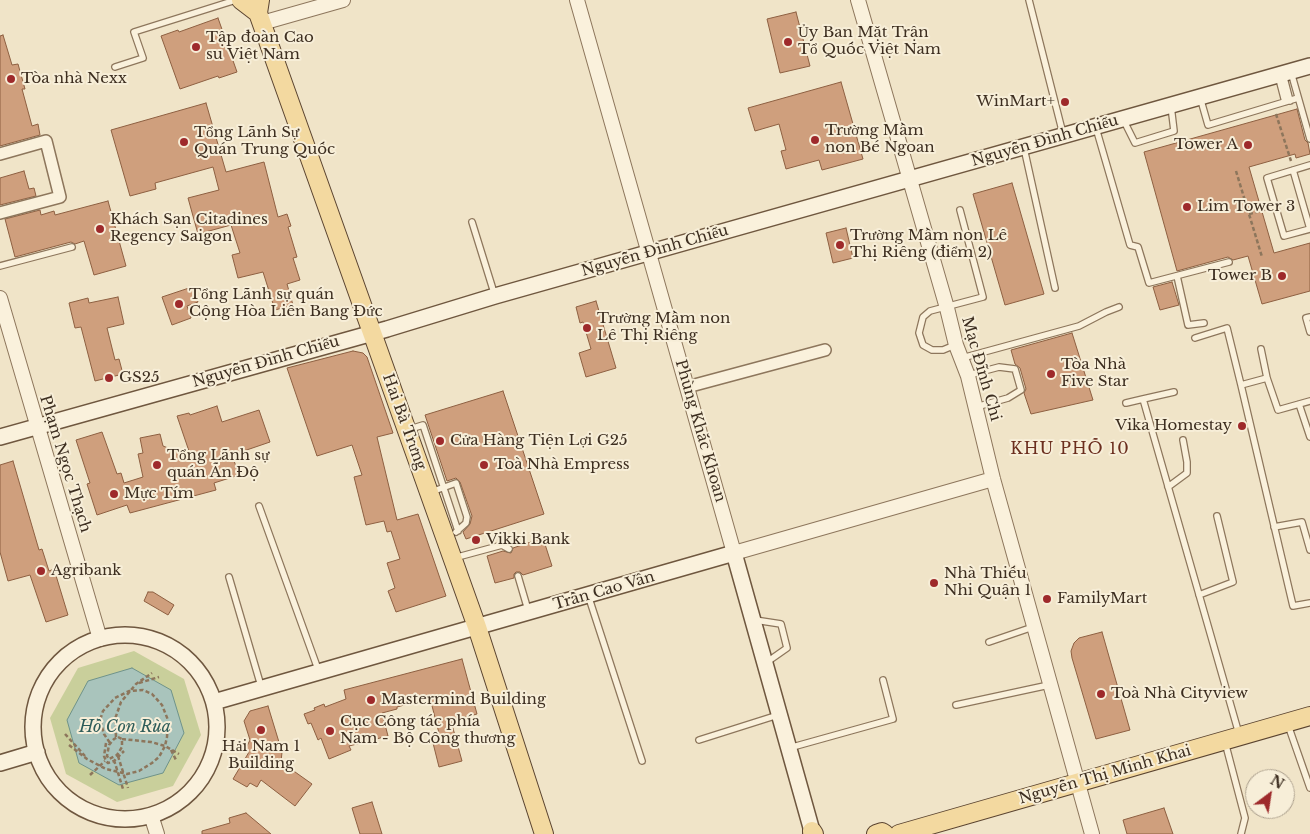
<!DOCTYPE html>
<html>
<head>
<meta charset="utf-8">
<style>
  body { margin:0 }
  #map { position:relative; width:1310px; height:834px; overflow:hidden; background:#f0e4c8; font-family:"Libre Baskerville",serif }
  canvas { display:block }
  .north { position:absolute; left:1245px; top:769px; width:50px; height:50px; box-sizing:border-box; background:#f7eed8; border:1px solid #ada18e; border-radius:50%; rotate:31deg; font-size:14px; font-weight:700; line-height:20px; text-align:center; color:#3d2e20 }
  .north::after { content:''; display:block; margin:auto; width:18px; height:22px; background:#9e2a2b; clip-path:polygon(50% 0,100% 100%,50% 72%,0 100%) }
</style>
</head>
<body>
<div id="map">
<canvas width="1310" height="834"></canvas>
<div class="north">N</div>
</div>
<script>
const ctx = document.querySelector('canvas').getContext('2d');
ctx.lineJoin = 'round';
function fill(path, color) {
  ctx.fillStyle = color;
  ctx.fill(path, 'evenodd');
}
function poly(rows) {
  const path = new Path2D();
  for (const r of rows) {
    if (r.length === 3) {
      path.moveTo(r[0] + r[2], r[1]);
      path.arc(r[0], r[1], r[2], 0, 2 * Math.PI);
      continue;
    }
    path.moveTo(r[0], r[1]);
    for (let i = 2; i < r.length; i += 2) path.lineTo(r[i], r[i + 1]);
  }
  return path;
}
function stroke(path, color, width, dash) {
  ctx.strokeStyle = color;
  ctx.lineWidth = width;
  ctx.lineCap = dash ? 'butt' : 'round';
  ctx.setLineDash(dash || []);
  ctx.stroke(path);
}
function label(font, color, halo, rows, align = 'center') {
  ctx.font = font + ' "Libre Baskerville",serif';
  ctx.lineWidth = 4;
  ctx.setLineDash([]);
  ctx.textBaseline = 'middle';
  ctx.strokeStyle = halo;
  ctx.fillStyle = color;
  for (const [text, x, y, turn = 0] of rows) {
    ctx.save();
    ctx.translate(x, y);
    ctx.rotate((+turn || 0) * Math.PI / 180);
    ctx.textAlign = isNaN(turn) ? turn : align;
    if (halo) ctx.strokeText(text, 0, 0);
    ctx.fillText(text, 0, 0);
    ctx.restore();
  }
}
const green = poly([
  [134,651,184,679,201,735,173,786,117,802,66,774,50,718,78,668]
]);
const water = poly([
  [132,668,171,690,184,733,163,773,119,785,79,763,67,720,88,681,132,668]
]);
const building = poly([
  [796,12,810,66,780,73,767,19,796,12],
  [218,18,237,72,219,78,218,76,180,89,161,36,178,30,179,32,218,18],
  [3,35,12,65,18,64,25,89,22,89,32,126,38,124,40,135,0,146,0,36,3,35],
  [841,82,863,159,822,170,819,160,786,169,781,151,786,150,779,124,755,131,748,108,841,82],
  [206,103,226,172,264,162,278,217,287,214,291,226,288,227,297,257,293,258,300,280,287,284,293,305,275,310,263,272,238,278,232,255,240,253,231,225,198,234,188,198,219,190,213,167,155,183,156,189,130,196,111,130,206,103],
  [1297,109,1305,140,1308,143,1310,154,1296,158,1295,154,1249,167,1274,253,1310,243,1310,291,1262,304,1248,256,1233,260,1228,257,1177,271,1144,152,1297,109],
  [24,171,29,189,34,188,36,196,0,205,0,178,24,171],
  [1012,183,1044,294,1005,305,973,194,1012,183],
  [108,201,126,266,94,275,84,241,75,244,71,242,15,257,5,219,40,210,41,215,54,211,55,215,108,201],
  [846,228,853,258,833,263,826,233,846,228],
  [1172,282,1179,305,1160,310,1153,287,1172,282],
  [192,287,198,302,187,306,191,318,172,325,162,297,192,287],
  [118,297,124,324,107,328,115,360,119,359,123,374,95,381,81,327,75,328,69,303,88,298,89,303,118,297],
  [596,301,616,368,586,377,579,353,591,349,583,322,580,323,576,307,596,301],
  [1072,333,1093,400,1031,414,1024,393,1026,389,1020,368,1015,364,1011,350,1072,333],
  [353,351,363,353,367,357,393,433,377,437,397,520,418,514,446,596,396,612,388,591,395,588,387,563,400,559,391,531,387,532,384,521,366,525,354,477,362,475,352,445,317,456,287,368,353,351],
  [503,391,544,514,466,539,463,532,470,524,472,516,460,482,456,478,447,481,425,415,503,391],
  [217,406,222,422,259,410,270,442,232,455,239,475,214,483,216,490,130,513,127,505,97,515,87,484,90,483,76,440,102,432,117,474,121,473,124,483,143,477,138,454,143,453,140,438,160,434,163,446,191,457,177,416,189,413,190,415,217,406],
  [13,461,39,550,42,549,49,571,54,569,68,615,46,622,30,575,8,581,0,552,0,465,13,461],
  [543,538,552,566,523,575,520,572,516,572,514,574,514,578,495,583,487,556,503,551,511,553,513,548,543,538],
  [148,592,153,592,174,605,168,615,144,601,148,592],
  [1102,632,1130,730,1096,739,1072,658,1071,651,1074,643,1079,638,1102,632],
  [462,659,477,714,451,721,462,761,439,767,433,743,441,741,430,698,397,707,397,709,382,713,388,736,349,746,351,750,329,759,321,738,318,740,311,723,308,724,304,714,315,710,314,708,324,704,325,707,346,699,344,690,462,659],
  [268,706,282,752,281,762,312,784,295,806,261,780,257,787,250,783,247,787,233,779,249,752,245,750,250,740,244,721,250,711,268,706],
  [372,802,382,834,360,834,352,808,372,802],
  [1164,808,1173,834,1127,834,1123,820,1164,808],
  [246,813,271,834,202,834,202,831,230,823,229,818,246,813]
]);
const path = poly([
  [1276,114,1291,161],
  [1236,171,1262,257],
  [1249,214,1267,209],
  [139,683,159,677],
  [65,734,85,756],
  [116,737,115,719,121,702,136,684,152,673],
  [118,737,122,739,122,747,117,755,109,759,107,756,109,745,114,739,118,737],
  [122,739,151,742,165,746,179,754],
  [106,743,104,756,106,761,108,763,114,761,124,751],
  [69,745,87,759,106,769,127,774,139,771,152,763,159,757,165,746,167,737,168,720,162,705,152,694,143,690,129,691,115,698,103,711,100,720,104,734,110,743],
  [171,750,176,760],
  [114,760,123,789],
  [90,775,105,761]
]);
const service = poly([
  [1029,0,1063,134],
  [115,67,143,58,134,32,236,0],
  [1291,72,1310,139],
  [1283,74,1290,101],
  [1278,75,1285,102],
  [1200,97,1208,125,1298,98],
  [1124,121,1135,143,1174,131,1171,106],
  [1096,128,1130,245,1138,247,1149,283,1229,262],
  [1024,148,1055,288],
  [1310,165,1267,178,1284,236,1310,229],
  [1293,170,1310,229],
  [472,222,495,296],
  [0,266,72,247],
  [1177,276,1188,325,1204,323],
  [1310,317,1306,318,1310,332],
  [1195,338,1227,328,1241,385,1293,606,1310,603],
  [955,345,943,350,932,350,923,345,919,333,923,317,930,311,983,297,960,210],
  [1261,349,1267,378,1278,410,1310,401],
  [962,358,1079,326,1106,312,1119,307],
  [969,375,999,367,1015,369,1021,390,1008,398,976,407],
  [1241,385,1267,378],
  [1143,399,1174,392],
  [1126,403,1143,399,1239,734],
  [1299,404,1310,437],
  [410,429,423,425,458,531],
  [1168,487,1187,473,1187,462,1183,440],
  [431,492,456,483,467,517,466,523,456,532],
  [259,506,319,672],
  [1274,527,1302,522,1310,550],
  [454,558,502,545,509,549],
  [518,576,528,610],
  [229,577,261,686],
  [588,595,642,761],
  [1199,595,1233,582,1217,516],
  [755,620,781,624,787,648,767,662],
  [989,642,1033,627],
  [956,705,1049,685],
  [1288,725,1310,788],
  [699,740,778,715],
  [1225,742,1245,818,1241,834],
  [789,748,893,719,883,680]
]);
const minor = poly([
  [0,154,46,141,60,197,0,213],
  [687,387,825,350]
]);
const tertiary = poly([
  [577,0,734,553,993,479],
  [858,0,947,308,956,345,968,376,993,479,1092,834],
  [262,23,343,0],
  [0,298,100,639],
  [151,815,157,834]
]);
const secondary = poly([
  [0,437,387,329,495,296,1310,66],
  [125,727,92],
  [214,702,734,553,812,831,811,834],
  [0,763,37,752]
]);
const primary = poly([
  [241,0,258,13],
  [260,0,258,13,477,627,544,834],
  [812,831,814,834],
  [876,834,882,832,885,834],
  [899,834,1310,716]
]);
const pathBridge = poly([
  [118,756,128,788]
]);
const markers = [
  [788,42,5,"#9e2a2b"],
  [196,47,5,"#9e2a2b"],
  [11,79,5,"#9e2a2b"],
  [1065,102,5,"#9e2a2b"],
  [815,140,5,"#9e2a2b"],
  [184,142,5,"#9e2a2b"],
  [1248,145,5,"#9e2a2b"],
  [1187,207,5,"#9e2a2b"],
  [100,229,5,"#9e2a2b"],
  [840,245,5,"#9e2a2b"],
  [1282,276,5,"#9e2a2b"],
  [179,304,5,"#9e2a2b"],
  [587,328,5,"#9e2a2b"],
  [1051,374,5,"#9e2a2b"],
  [109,378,5,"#9e2a2b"],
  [1242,426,5,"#9e2a2b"],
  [440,441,5,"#9e2a2b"],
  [157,465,5,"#9e2a2b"],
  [484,465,5,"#9e2a2b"],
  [114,494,5,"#9e2a2b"],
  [476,540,5,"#9e2a2b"],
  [41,571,5,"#9e2a2b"],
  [934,583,5,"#9e2a2b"],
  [1047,599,5,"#9e2a2b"],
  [1101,694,5,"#9e2a2b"],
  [371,700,5,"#9e2a2b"],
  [261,730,5,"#9e2a2b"],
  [330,731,5,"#9e2a2b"]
];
const poiNames = [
  ["Ủy Ban Mặt Trận",798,33],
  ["Tổ Quốc Việt Nam",798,50],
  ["Tập đoàn Cao",206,38],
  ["su Việt Nam",206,55],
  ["Tòa nhà Nexx",21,79],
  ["WinMart+",1055,102,"right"],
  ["Trường Mầm",825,131],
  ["non Bé Ngoan",825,148],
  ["Tổng Lãnh Sự",194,133],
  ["Quán Trung Quốc",194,150],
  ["Tower A",1238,145,"right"],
  ["Lim Tower 3",1197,207],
  ["Khách Sạn Citadines",110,220],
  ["Regency Saigon",110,237],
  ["Trường Mầm non Lê",850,236],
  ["Thị Riêng (điểm 2)",850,253],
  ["Tower B",1272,276,"right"],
  ["Tổng Lãnh sự quán",189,295],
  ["Cộng Hòa Liên Bang Ðức",189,312],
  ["Trường Mầm non",597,319],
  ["Lê Thị Riêng",597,336],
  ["Tòa Nhà",1061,365],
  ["Five Star",1061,382],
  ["GS25",119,378],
  ["Vika Homestay",1232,426,"right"],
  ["Cửa Hàng Tiện Lợi G25",450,441],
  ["Tổng Lãnh sự",167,456],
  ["quán Ấn Độ",167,473],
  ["Toà Nhà Empress",494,465],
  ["Mực Tím",124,494],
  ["Vikki Bank",486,540],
  ["Agribank",51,571],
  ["Nhà Thiếu",944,574],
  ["Nhi Quận 1",944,591],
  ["FamilyMart",1057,599],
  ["Toà Nhà Cityview",1111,694],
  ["Mastermind Building",381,700],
  ["Cục Công tác phía",340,722],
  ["Nam - Bộ Công thương",340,739],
  ["Hải Nam 1",261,747,"center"],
  ["Building",261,764,"center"]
];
const streetNames = [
  ["Nguyễn Đình Chiểu",1045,141,-16],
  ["Nguyễn Đình Chiểu",655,251,-16],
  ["Nguyễn Đình Chiểu",266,362,-16],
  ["Mạc Đĩnh Chi",981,369,74],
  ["Hai Bà Trưng",404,422,70],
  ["Phùng Khắc Khoan",700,431,74],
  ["Phạm Ngọc Thạch",65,464,73],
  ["Trần Cao Vân",604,591,-16],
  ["Nguyễn Thị Minh Khai",1105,775,-16]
];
const neighbourhoodNames = [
  ["KHU PHỐ 10",1070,449]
];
const waterNames = [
  ["Hồ Con Rùa",125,727]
];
fill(green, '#c9cf9b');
fill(water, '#a9c4bc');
stroke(water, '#6f938a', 1);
fill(building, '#cf9f7d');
stroke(building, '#8d5f41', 1);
stroke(service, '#8d765c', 8);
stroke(minor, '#8d765c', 14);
stroke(tertiary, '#8d765c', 16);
stroke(secondary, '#6f573f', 18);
stroke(primary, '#5b4430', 20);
stroke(path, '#8d765c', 2.5, [4, 2.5]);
stroke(service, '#faf1dc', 5.5);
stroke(minor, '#faf1dc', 11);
stroke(tertiary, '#faf1dc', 14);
stroke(secondary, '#faf1dc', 15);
stroke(primary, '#f3d9a0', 18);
stroke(pathBridge, '#8d765c', 2.5, [4, 2.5]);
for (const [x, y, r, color] of markers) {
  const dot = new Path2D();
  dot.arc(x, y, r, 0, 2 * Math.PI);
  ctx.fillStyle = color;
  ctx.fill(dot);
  stroke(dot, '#f7eed8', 2);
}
label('15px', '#3d2e20', '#f7eed8', poiNames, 'left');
label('15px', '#3d2e20', '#f7eed8', streetNames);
ctx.letterSpacing = '1px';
label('16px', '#6b2e1e', '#f7eed8', neighbourhoodNames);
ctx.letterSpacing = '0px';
label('italic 16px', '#2f5d5a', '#f7eed8', waterNames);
</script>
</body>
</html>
